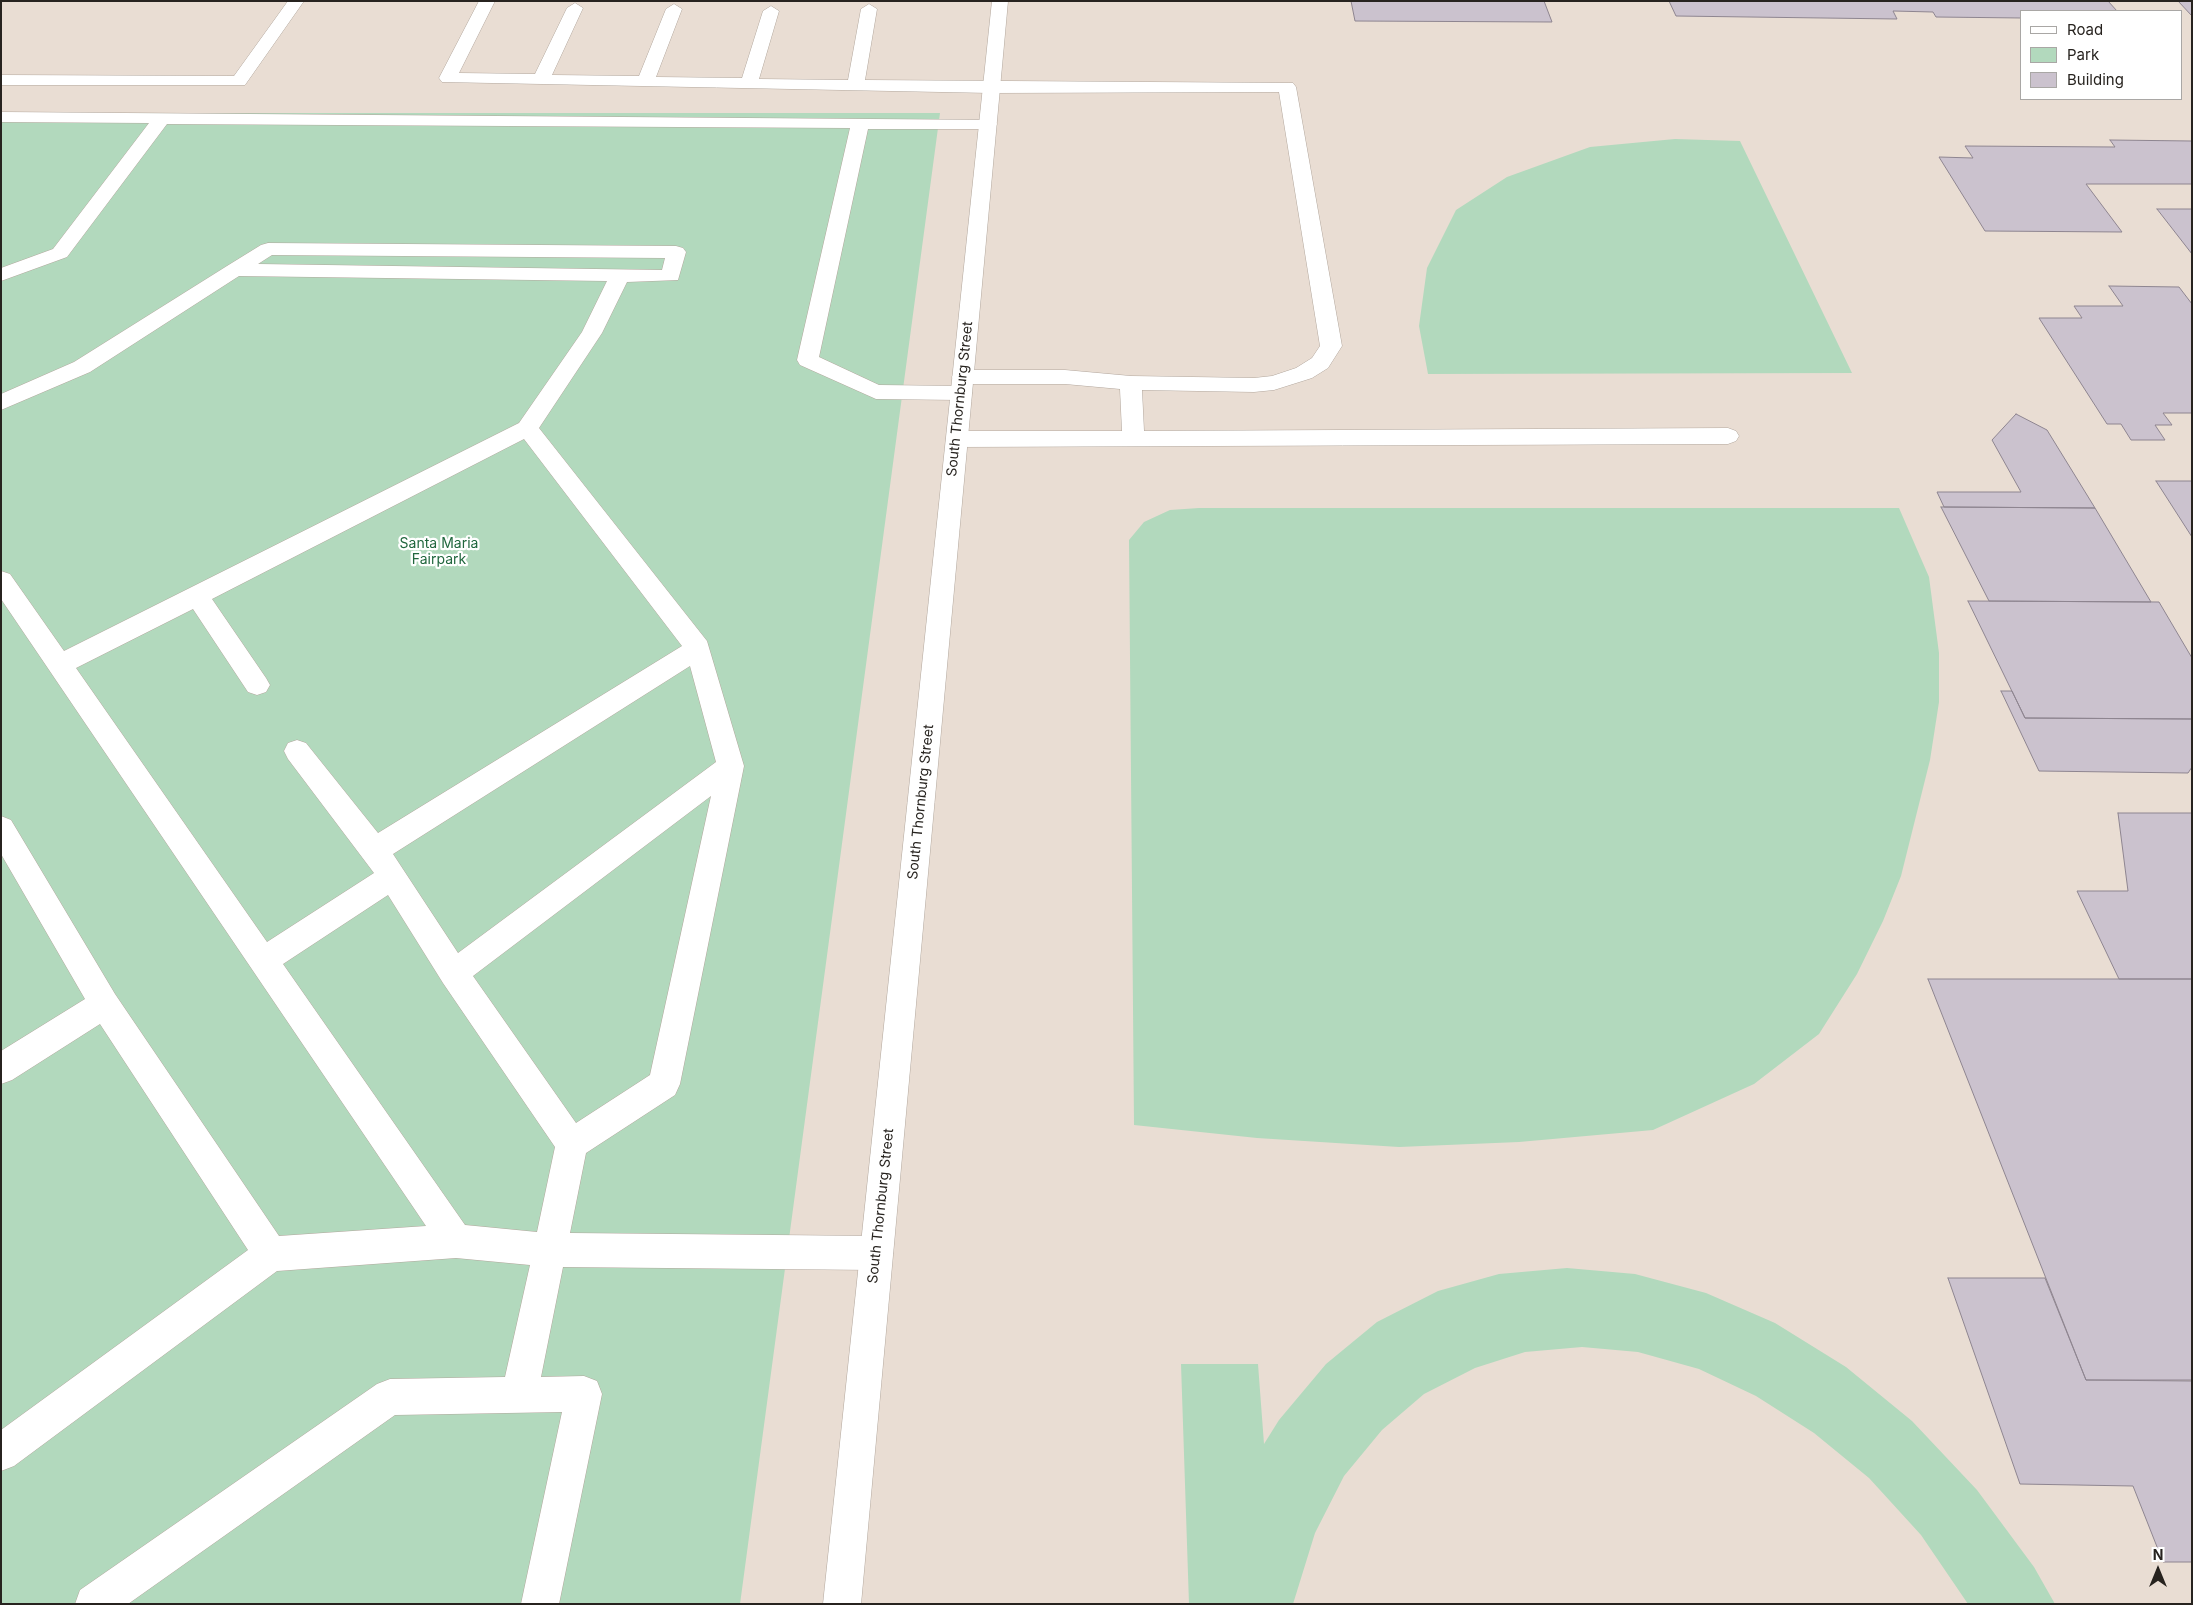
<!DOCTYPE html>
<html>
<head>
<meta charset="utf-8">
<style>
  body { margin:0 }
  #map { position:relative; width:2193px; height:1605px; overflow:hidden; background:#e9ddd3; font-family:Inter,sans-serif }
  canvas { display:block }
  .frame { position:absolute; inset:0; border:2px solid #27231f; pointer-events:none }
  .legend { position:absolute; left:2020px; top:10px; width:162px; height:90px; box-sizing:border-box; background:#fff; border:1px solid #a9a7a5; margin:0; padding:6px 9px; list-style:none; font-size:15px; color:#27231f }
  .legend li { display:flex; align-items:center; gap:10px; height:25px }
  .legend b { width:25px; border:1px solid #a9a7a5 }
  .north { position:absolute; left:2133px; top:1545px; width:50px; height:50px; -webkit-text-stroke:4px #fff; paint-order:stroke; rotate:0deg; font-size:14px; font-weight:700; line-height:20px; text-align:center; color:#27231f }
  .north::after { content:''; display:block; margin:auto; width:18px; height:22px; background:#27231f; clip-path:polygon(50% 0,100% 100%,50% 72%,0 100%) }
</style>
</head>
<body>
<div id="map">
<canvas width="2193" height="1605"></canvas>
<div class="frame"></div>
<ul class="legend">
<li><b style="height:6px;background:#fff"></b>Road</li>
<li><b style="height:14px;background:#b2d9bd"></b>Park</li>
<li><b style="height:14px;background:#cbc2ce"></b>Building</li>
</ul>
<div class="north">N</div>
</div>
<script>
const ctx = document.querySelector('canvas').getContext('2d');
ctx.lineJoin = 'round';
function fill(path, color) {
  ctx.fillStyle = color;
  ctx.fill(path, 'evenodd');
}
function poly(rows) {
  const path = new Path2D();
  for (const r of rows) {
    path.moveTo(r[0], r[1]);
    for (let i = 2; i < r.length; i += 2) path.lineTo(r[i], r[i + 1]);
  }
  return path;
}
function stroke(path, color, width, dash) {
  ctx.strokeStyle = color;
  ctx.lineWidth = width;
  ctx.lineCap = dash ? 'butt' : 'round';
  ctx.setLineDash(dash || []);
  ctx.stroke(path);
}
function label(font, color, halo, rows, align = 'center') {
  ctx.font = font + ' Inter,sans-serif';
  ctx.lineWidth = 4.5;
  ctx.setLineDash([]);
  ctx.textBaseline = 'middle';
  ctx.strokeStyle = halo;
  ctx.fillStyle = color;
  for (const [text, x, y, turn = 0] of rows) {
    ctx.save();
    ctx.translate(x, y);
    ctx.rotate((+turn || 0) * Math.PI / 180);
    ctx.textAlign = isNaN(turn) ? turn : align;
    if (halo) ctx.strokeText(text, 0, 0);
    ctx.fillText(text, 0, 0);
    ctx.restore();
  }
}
const green = poly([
  [1,113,940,113,740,1604,1,1604],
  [1675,139,1740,141,1852,373,1428,374,1419,326,1427,268,1456,210,1507,177,1590,147],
  [1199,508,1899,508,1929,577,1939,653,1939,702,1930,760,1901,876,1883,921,1857,974,1819,1034,1754,1084,1653,1130,1519,1142,1399,1147,1257,1138,1134,1125,1129,540,1144,522,1170,510],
  [1567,1268,1635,1274,1706,1293,1775,1323,1846,1367,1912,1421,1977,1490,2034,1567,2055,1604,1968,1604,1921,1535,1869,1478,1814,1433,1756,1396,1699,1369,1638,1352,1582,1347,1525,1352,1475,1368,1424,1394,1382,1430,1344,1476,1315,1533,1293,1604,1189,1604,1181,1364,1258,1364,1264,1444,1279,1420,1326,1364,1377,1322,1438,1291,1499,1274]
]);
const building = poly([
  [1351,1,1544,1,1552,22,1355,21,1351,1],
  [1669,1,2108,1,2117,11,2022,11,2022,18,1936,17,1933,12,1893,11,1897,19,1676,16,1669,1],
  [2178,1,2192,1,2192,16,2178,1],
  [2110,140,2192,141,2192,184,2086,184,2122,232,1985,231,1939,157,1973,158,1965,146,2115,147,2110,140],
  [2157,209,2192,209,2192,254,2157,209],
  [2109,286,2179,287,2192,304,2192,413,2163,413,2172,425,2155,425,2165,440,2131,440,2121,424,2107,424,2039,318,2082,318,2074,306,2123,306,2109,286],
  [2016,414,2047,430,2095,508,1944,507,1937,492,2021,492,1992,440,2016,414],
  [2156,481,2192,481,2192,537,2156,481],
  [1941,507,2095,508,2151,602,1989,601,1941,507],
  [1968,601,2159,602,2192,658,2192,719,2025,718,1968,601],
  [2001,691,2012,691,2025,718,2192,719,2192,767,2188,773,2039,771,2001,691],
  [2118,813,2192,813,2192,979,2119,979,2077,891,2128,891,2118,813],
  [1928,979,2192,979,2192,1380,2086,1380,1928,979],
  [1948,1278,2045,1278,2086,1380,2192,1381,2192,1562,2163,1562,2133,1486,2020,1484,1948,1278]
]);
const service = poly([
  [288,1,304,1,245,85,1,85,1,75,234,76,288,1],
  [479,1,495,1,459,73,535,74,567,8,575,3,583,8,552,75,639,76,666,9,674,4,682,9,656,77,742,78,763,11,771,6,779,11,759,79,848,80,861,9,869,4,877,9,865,80,1293,83,1296,87,1342,346,1328,368,1312,378,1274,390,1254,392,1142,390,1144,431,1728,428,1736,431,1739,436,1736,441,1728,444,957,447,949,444,946,439,949,434,957,431,1122,431,1120,389,1065,384,963,384,955,382,952,377,955,372,963,370,1065,370,1131,376,1254,378,1272,376,1296,368,1312,358,1320,346,1279,92,991,93,442,82,439,78,479,1],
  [1,112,994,120,997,124,994,128,988,129,868,129,819,357,879,385,961,386,969,388,972,393,969,398,961,400,876,399,800,365,797,360,850,128,167,124,67,257,1,281,1,268,53,249,149,123,1,122,1,112],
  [268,243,676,246,683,248,686,252,678,280,627,282,602,333,539,428,707,641,744,766,680,1084,675,1095,586,1153,570,1233,876,1236,888,1241,893,1253,888,1265,876,1270,563,1267,541,1377,584,1376,597,1381,602,1394,559,1604,521,1604,562,1412,395,1415,128,1604,75,1604,80,1590,377,1384,390,1379,505,1377,530,1265,456,1258,277,1271,14,1466,1,1471,1,1430,248,1250,100,1024,12,1080,1,1084,1,1051,85,999,1,854,1,816,11,820,115,994,279,1236,426,1226,1,599,1,571,10,574,64,651,519,423,582,332,607,281,239,276,90,372,1,410,1,394,74,362,227,266,261,245,268,243],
  [272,255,665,258,662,270,258,264,272,255],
  [524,439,682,646,378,833,306,743,297,740,288,743,284,751,288,759,374,873,267,942,76,668,193,609,248,692,257,695,266,692,270,685,266,678,212,599,524,439],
  [690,666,716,762,458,953,393,854,690,666],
  [711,796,650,1075,576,1123,473,976,711,796],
  [388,895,443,983,555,1147,537,1232,465,1225,283,964,388,895]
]);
const minor = poly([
  [992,1,1008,1,861,1604,823,1604,992,1]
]);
const streetNames = [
  ["South Thornburg Street",960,399,-84],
  ["South Thornburg Street",921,802,-84],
  ["South Thornburg Street",881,1206,-84]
];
const parkNames = [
  ["Santa Maria",439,544],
  ["Fairpark",439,560]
];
fill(green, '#b2d9bd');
fill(building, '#cbc2ce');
stroke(building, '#8e8590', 1);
stroke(service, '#b2a79d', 1);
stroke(minor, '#b2a79d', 1);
fill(service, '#fff');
fill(minor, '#fff');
label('14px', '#27231f', '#fff', streetNames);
label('14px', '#21673e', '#fff', parkNames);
</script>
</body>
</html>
